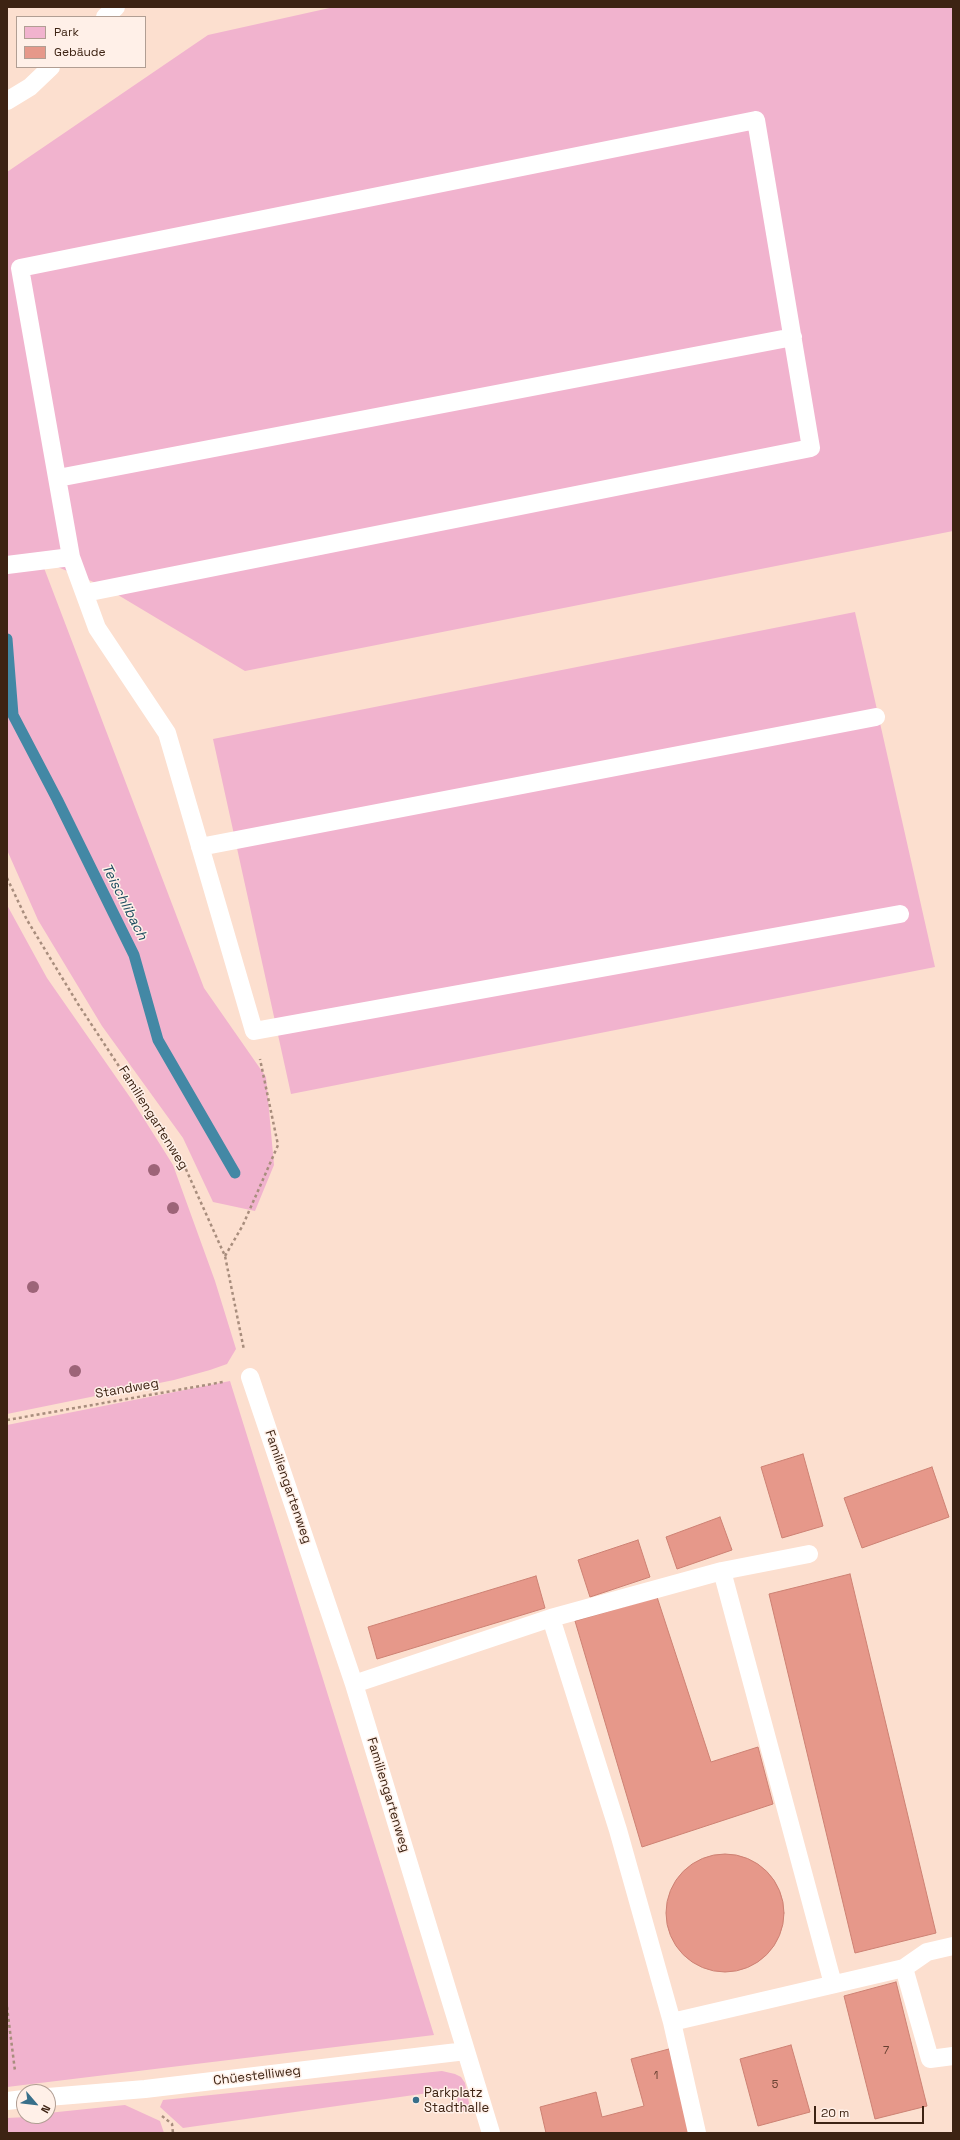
<!DOCTYPE html>
<html>
<head>
<meta charset="utf-8">
<style>
  body { margin:0 }
  #map { position:relative; width:960px; height:2140px; overflow:hidden; background:#fcdfcf; font-family:"Space Grotesk",sans-serif }
  canvas { display:block }
  .frame { position:absolute; inset:0; border:8px solid #3d2313; pointer-events:none }
  .legend { position:absolute; left:16px; top:16px; width:130px; height:52px; box-sizing:border-box; background:#fff0e8; border:1px solid #b19e93; margin:0; padding:5px 7px; list-style:none; font-size:12px; color:#3d2313 }
  .legend li { display:flex; align-items:center; gap:8px; height:20px }
  .legend b { width:20px; border:1px solid #b19e93 }
  .north { position:absolute; left:16px; top:2084px; width:40px; height:40px; box-sizing:border-box; background:#fff0e8; border:1px solid #b19e93; border-radius:50%; rotate:118deg; font-size:11px; font-weight:700; line-height:16px; text-align:center; color:#3d2313 }
  .north::after { content:''; display:block; margin:auto; width:14px; height:18px; background:#386f8a; clip-path:polygon(50% 0,100% 100%,50% 72%,0 100%) }
  .scale { position:absolute; left:814px; top:2106px; width:110px; height:18px; box-sizing:border-box; border:2px solid #3d2313; border-top:0; padding-left:5px; font-size:12px; line-height:14px; white-space:nowrap; color:#3d2313; -webkit-text-stroke:3px #fff0e8; paint-order:stroke }
</style>
</head>
<body>
<div id="map">
<canvas width="960" height="2140"></canvas>
<div class="frame"></div>
<ul class="legend">
<li><b style="height:11px;background:#f1b3ce"></b>Park</li>
<li><b style="height:11px;background:#e6988a"></b>Gebäude</li>
</ul>
<div class="north">N</div>
<div class="scale">20 m</div>
</div>
<script>
const ctx = document.querySelector('canvas').getContext('2d');
ctx.lineJoin = 'round';
function fill(path, color) {
  ctx.fillStyle = color;
  ctx.fill(path, 'evenodd');
}
function poly(rows) {
  const path = new Path2D();
  for (const r of rows) {
    if (r.length === 3) {
      path.moveTo(r[0] + r[2], r[1]);
      path.arc(r[0], r[1], r[2], 0, 2 * Math.PI);
      continue;
    }
    path.moveTo(r[0], r[1]);
    for (let i = 2; i < r.length; i += 2) path.lineTo(r[i], r[i + 1]);
  }
  return path;
}
function stroke(path, color, width, dash) {
  ctx.strokeStyle = color;
  ctx.lineWidth = width;
  ctx.lineCap = dash ? 'butt' : 'round';
  ctx.setLineDash(dash || []);
  ctx.stroke(path);
}
function label(font, color, halo, rows, align = 'center') {
  ctx.font = font + ' "Space Grotesk",sans-serif';
  ctx.lineWidth = 3;
  ctx.setLineDash([]);
  ctx.textBaseline = 'middle';
  ctx.strokeStyle = halo;
  ctx.fillStyle = color;
  for (const [text, x, y, turn = 0] of rows) {
    ctx.save();
    ctx.translate(x, y);
    ctx.rotate((+turn || 0) * Math.PI / 180);
    ctx.textAlign = isNaN(turn) ? turn : align;
    if (halo) ctx.strokeText(text, 0, 0);
    ctx.fillText(text, 0, 0);
    ctx.restore();
  }
}
const green = poly([
  [334,7,953,7,953,531,245,671,103,586,41,560,204,988,266,1077,274,1165,255,1211,213,1202,183,1138,102,1026,38,920,7,850,7,172,208,35],
  [855,612,935,967,291,1094,213,739],
  [7,905,47,978,134,1103,173,1165,215,1281,236,1349,227,1364,210,1370,174,1380,7,1414],
  [230,1381,434,2035,7,2087,7,1425],
  [442,2071,455,2074,461,2077,465,2083,469,2103,467,2108,463,2111,459,2112,456,2089,183,2128,160,2107,163,2100],
  [125,2105,160,2121,164,2133,7,2133,7,2118,48,2116,48,2113]
]);
const stream = poly([
  [7,639,13,715,57,799,134,955,158,1040,235,1173]
]);
const building = poly([
  [803,1454,823,1526,782,1538,761,1467,803,1454],
  [932,1467,949,1517,862,1548,844,1498,932,1467],
  [720,1517,732,1550,677,1569,666,1537,720,1517],
  [638,1540,650,1577,590,1597,578,1560,638,1540],
  [850,1574,936,1933,855,1953,769,1594,850,1574],
  [536,1576,545,1608,377,1659,368,1627,536,1576],
  [657,1597,711,1762,758,1747,773,1804,642,1847,575,1621,657,1597],
  [725,1913,59],
  [896,1982,927,2106,875,2119,844,1996,896,1982],
  [791,2045,810,2112,758,2126,740,2059,791,2045],
  [669,2049,691,2133,546,2133,540,2107,596,2092,602,2117,644,2106,631,2059,669,2049]
]);
const path = poly([
  [7,878,27,920,78,1004,184,1165,225,1256,244,1350],
  [225,1256,243,1225,278,1145,260,1059],
  [7,1420,223,1382],
  [7,2007,15,2071],
  [162,2116,172,2124,173,2133]
]);
const service = poly([
  [105,17,116,7],
  [7,101,30,87,51,67],
  [58,478,793,337],
  [7,565,71,557],
  [85,593,811,448,756,120,20,268,71,557,97,628,167,733,254,1031,900,914],
  [200,847,876,717],
  [250,1377,354,1684,491,2133],
  [722,1571,833,1984],
  [551,1618,618,1830,672,2022,697,2133],
  [354,1684,551,1618,722,1571,809,1554],
  [904,1968,930,2059,953,2056],
  [672,2022,904,1968,927,1952,953,1946],
  [48,2097,145,2089,466,2051],
  [7,2101,24,2099]
]);
const trees = [
  [154,1170],
  [173,1208],
  [33,1287],
  [75,1371]
];
const markers = [
  [416,2100,4,"#386f8a"]
];
const numberNames = [
  ["7",886,2051],
  ["1",656,2076],
  ["5",775,2085]
];
const streetNames = [
  ["Familiengartenweg",153,1118,58],
  ["Standweg",127,1389,-10],
  ["Familiengartenweg",288,1487,71],
  ["Familiengartenweg",388,1795,73],
  ["Chüestelliweg",257,2076,-7]
];
const poiNames = [
  ["Parkplatz",424,2093],
  ["Stadthalle",424,2108]
];
const waterNames = [
  ["Teischlibach",124,902,63]
];
fill(green, '#f1b3ce');
stroke(stream, '#4388a5', 11);
fill(building, '#e6988a');
stroke(building, '#cd8173', 1);
stroke(path, '#a88d7d', 2.5, [3, 3]);
stroke(service, '#fff', 18);
ctx.fillStyle = '#9d6478';
for (const [x, y] of trees) {
  ctx.beginPath();
  ctx.arc(x, y, 6, 0, 2 * Math.PI);
  ctx.fill();
}
for (const [x, y, r, color] of markers) {
  const dot = new Path2D();
  dot.arc(x, y, r, 0, 2 * Math.PI);
  ctx.fillStyle = color;
  ctx.fill(dot);
  stroke(dot, '#fff0e8', 1.5);
}
label('11px', '#674031', null, numberNames);
label('13px', '#3d2313', '#fff0e8', streetNames);
label('13px', '#3d2313', '#fff0e8', poiNames, 'left');
label('italic 14px', '#214e62', '#fff0e8', waterNames);
</script>
</body>
</html>
